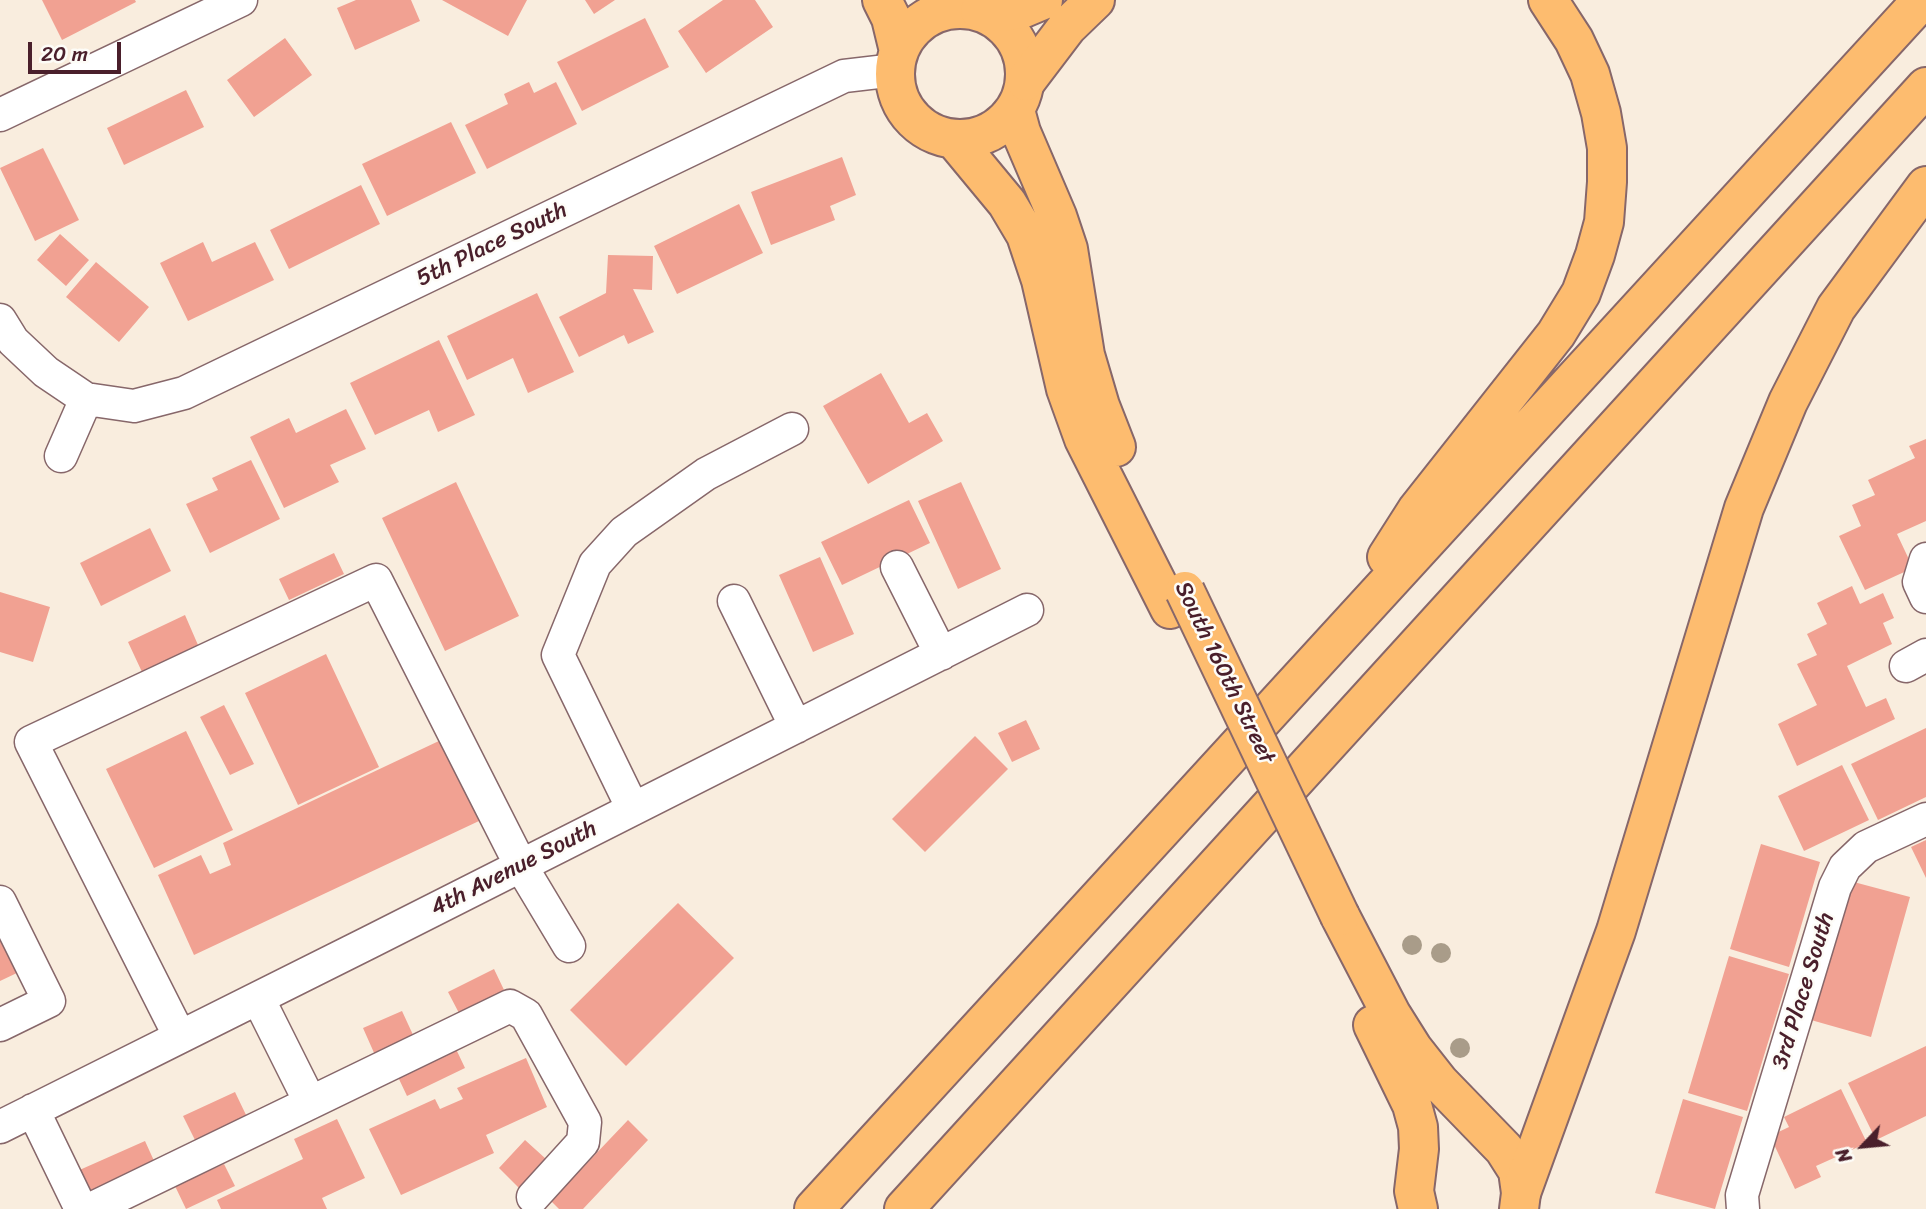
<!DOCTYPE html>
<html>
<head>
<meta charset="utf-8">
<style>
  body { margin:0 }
  #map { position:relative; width:1926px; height:1209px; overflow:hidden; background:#f9edde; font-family:Sriracha,sans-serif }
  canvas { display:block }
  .north { position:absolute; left:1828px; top:1111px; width:70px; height:70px; -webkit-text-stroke:5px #fdfcf7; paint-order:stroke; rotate:244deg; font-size:19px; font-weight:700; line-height:28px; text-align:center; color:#4a1f2b }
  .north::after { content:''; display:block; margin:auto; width:24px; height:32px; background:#4a1f2b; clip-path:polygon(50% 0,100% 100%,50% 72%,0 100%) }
  .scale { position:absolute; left:28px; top:42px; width:93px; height:32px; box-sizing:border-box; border:4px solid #4a1f2b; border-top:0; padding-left:9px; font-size:21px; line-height:24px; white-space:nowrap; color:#4a1f2b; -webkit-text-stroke:5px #fdfcf7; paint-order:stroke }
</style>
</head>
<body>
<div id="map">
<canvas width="1926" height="1209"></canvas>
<div class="north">N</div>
<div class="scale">20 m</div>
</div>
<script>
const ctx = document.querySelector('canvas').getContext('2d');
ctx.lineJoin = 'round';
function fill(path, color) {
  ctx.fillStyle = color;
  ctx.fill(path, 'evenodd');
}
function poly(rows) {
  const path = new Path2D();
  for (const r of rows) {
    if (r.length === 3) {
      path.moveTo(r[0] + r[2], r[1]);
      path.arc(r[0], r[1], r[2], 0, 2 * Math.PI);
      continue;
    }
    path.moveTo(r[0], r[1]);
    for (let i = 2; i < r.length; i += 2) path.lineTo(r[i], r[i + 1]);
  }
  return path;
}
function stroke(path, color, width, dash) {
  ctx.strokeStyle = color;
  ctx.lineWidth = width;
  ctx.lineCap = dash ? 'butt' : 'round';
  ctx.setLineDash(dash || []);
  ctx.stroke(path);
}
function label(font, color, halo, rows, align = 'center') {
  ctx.font = font + ' Sriracha,sans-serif';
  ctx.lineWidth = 5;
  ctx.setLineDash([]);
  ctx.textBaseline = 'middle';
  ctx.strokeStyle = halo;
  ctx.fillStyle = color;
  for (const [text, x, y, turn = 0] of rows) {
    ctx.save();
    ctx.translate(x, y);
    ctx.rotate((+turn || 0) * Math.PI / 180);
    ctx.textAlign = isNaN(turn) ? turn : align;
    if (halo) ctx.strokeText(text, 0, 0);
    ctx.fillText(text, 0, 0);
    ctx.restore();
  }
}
const building = poly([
  [42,0,135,0,136,2,62,40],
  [356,0,411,0,420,21,355,50,337,8],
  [442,0,527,0,508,36],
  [585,0,615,0,594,14],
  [723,0,755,0,773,27,706,73,678,31],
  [645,18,669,67,582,111,557,62],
  [285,38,312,75,254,117,227,80],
  [529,82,534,93,556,82,577,124,487,169,465,125,508,104,504,94],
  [186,90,204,127,124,165,107,128],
  [451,122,476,173,387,216,362,164],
  [43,148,79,220,35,241,0,168],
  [842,157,856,195,830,206,835,220,771,245,751,192],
  [361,185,380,224,289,269,270,230],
  [739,204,763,253,677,294,654,246],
  [60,234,89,260,66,286,37,260],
  [203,242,212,262,255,242,274,280,188,321,160,263],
  [608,255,653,256,652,290,633,289,654,332,628,344,624,335,579,357,559,317,606,293],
  [96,262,149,307,119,342,66,297],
  [537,293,574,372,528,393,513,358,467,380,447,336],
  [439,340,475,415,438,432,429,410,375,435,350,383],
  [881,373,909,423,927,413,943,441,868,484,823,406],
  [346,409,366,449,330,465,339,482,284,508,250,437,289,418,296,433],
  [1926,439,1926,521,1897,534,1913,568,1865,590,1839,536,1861,526,1852,505,1875,495,1868,480,1915,458,1909,446],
  [251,460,280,519,210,553,186,504,218,490,212,478],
  [456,482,519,616,445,651,382,518],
  [961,482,1001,569,958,589,918,501],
  [909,500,930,543,842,585,821,542],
  [150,528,171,571,101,606,80,563],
  [334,553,344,574,289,600,279,579],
  [820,557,854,634,813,652,779,575],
  [1852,586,1860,604,1883,593,1894,618,1883,623,1892,644,1847,666,1866,707,1886,698,1895,719,1797,766,1778,724,1817,705,1797,664,1817,655,1807,634,1827,624,1817,603],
  [0,592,50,607,33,662,0,652],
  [185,615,198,645,142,672,128,642],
  [326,654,379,767,298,805,245,693],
  [224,705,254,764,230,775,200,717],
  [1026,720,1040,749,1012,762,998,733],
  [1926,728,1926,797,1878,820,1851,764],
  [186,731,233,830,154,868,106,769],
  [975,736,1008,769,925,852,892,819],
  [441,740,479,821,194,955,158,875,201,855,210,874,231,865,223,843],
  [1842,765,1869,820,1804,851,1778,796],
  [1926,840,1926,878,1911,847],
  [1761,844,1820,862,1789,967,1730,949],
  [1850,881,1910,897,1871,1037,1811,1020],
  [678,903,734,958,626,1066,570,1010],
  [0,931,19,972,0,981],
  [1729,956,1789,974,1747,1111,1688,1093],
  [494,969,505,992,460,1015,448,992],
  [402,1011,414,1037,375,1055,363,1028],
  [1926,1046,1926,1116,1876,1140,1848,1083],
  [456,1049,465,1068,407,1096,398,1077],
  [526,1058,547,1107,486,1135,494,1153,401,1195,369,1129,435,1099,440,1109,463,1099,457,1088],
  [1841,1089,1867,1143,1816,1166,1821,1177,1795,1189,1770,1136,1789,1127,1784,1117],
  [235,1092,247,1117,196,1142,183,1116],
  [1683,1099,1743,1117,1715,1209,1655,1193],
  [337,1119,365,1178,322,1198,327,1209,221,1209,217,1200,303,1159,294,1139],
  [628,1120,648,1140,583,1209,559,1209,551,1201],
  [525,1140,546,1159,519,1188,499,1168],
  [145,1141,155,1163,85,1195,75,1172],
  [224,1164,235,1186,186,1209,175,1186]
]);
const minor = poly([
  [0,115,241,0],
  [0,320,13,341,46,372,86,399,134,406,184,393,844,76,895,70],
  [61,456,86,399],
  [1926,559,1919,582,1926,597],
  [897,567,941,654],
  [734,601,796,727],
  [1906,666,1926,655],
  [633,809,558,655,595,564,624,532,706,474,792,429],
  [0,902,49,1001,0,1025],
  [258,998,310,1102],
  [180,1037,31,742,376,580,521,866,569,946],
  [33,1110,81,1209],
  [0,1127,370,942,1027,610],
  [91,1209,510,1006,526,1015,585,1122,583,1142,533,1197],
  [1743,1209,1742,1195,1835,887,1845,867,1866,847,1926,819]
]);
const major = poly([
  [882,0,891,18,899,51],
  [960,74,65],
  [1015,110,1021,132,1057,216,1068,249,1085,355,1100,406,1116,447],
  [954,139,1007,203,1026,235,1041,280,1066,389,1084,439,1170,609],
  [1340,916,1391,1014,1413,1049,1439,1082,1504,1149,1518,1171,1521,1193,1519,1209],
  [1373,1025,1412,1105,1418,1127,1419,1149,1414,1191,1418,1209]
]);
const highway = poly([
  [980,11,1003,12,1024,8,1043,0],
  [1026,81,1067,27,1095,0],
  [1387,557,1417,510,1556,334,1581,293,1595,255,1604,222,1607,182,1607,148,1601,113,1590,74,1574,40,1548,0],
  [1521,1193,1616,931,1744,508,1788,402,1836,308,1926,186],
  [814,1209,1922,0],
  [904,1209,1926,87]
]);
const majorBridge = poly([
  [1185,591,1340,916]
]);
const trees = [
  [1412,945],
  [1441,953],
  [1460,1048]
];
const streetNames = [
  ["5th Place South",492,245,-26],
  ["South 160th Street",1224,673,64],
  ["4th Avenue South",514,869,-27],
  ["3rd Place South",1804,991,-73]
];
fill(building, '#f1a192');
stroke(minor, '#87676a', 35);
stroke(major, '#87676a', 42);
stroke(highway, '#87676a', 42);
stroke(minor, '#fff', 32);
stroke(major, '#fdbc6f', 38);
stroke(highway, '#fdbc6f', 38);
stroke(majorBridge, '#87676a', 42, []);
stroke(majorBridge, '#fdbc6f', 38);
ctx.fillStyle = '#a99c89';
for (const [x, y] of trees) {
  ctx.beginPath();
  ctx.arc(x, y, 10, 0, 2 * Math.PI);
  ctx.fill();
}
label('23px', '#4a1f2b', '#fdfcf7', streetNames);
</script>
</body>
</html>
